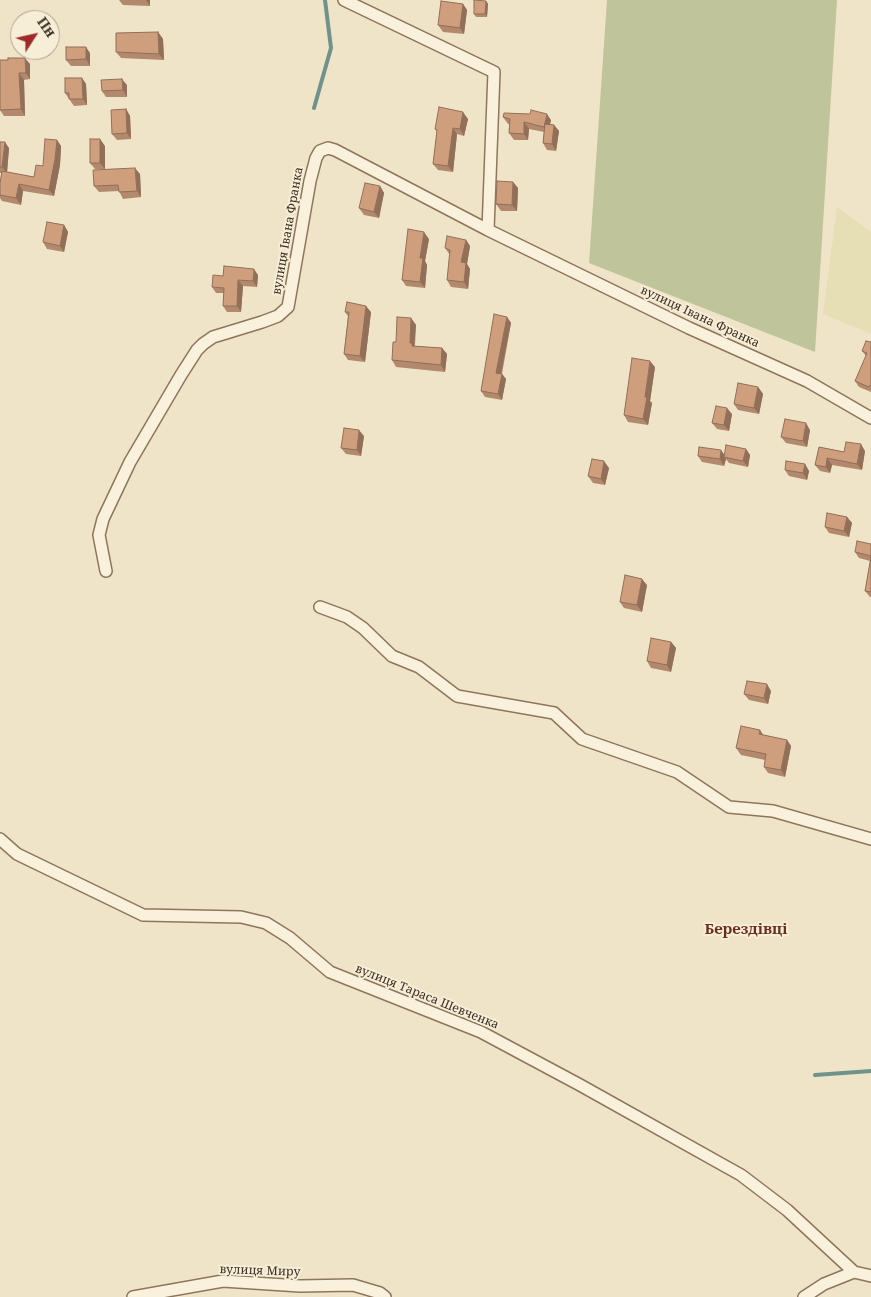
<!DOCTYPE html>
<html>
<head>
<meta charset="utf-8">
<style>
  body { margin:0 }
  #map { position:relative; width:871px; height:1297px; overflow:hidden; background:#f0e4c8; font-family:"Noto Serif",serif }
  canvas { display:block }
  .north { position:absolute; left:10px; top:10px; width:50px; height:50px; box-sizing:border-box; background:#f7eed8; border:1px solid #ada18e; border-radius:50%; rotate:55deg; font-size:14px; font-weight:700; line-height:20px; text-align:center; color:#3d2e20 }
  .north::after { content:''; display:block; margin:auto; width:18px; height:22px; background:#9e2a2b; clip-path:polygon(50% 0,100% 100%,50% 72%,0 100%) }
</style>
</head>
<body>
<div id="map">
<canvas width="871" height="1297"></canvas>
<div class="north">Пн</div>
</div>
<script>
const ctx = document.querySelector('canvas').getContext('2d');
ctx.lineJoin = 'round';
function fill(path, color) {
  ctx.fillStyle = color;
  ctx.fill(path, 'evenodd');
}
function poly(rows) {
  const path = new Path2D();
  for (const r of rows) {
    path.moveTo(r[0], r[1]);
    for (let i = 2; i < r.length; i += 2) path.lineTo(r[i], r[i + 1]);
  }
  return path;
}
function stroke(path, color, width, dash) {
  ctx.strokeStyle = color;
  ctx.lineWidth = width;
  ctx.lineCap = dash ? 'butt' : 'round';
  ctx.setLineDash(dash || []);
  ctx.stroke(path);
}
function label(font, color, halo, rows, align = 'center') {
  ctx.font = font + ' "Noto Serif",serif';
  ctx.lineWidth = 4;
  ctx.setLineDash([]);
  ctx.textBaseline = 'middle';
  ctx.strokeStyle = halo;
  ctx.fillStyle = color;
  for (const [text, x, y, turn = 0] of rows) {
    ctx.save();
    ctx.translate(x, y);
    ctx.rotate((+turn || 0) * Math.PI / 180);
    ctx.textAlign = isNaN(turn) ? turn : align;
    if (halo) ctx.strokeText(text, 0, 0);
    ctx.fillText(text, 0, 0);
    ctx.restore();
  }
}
const farmland = poly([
  [837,207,871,232,871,334,823,314]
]);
const cemetery = poly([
  [607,0,837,0,815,352,589,263]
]);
const stream = poly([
  [314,108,331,48,325,0],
  [815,1075,871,1071]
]);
const street = poly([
  [344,0,494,72,488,230],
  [106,571,99,535,103,519,130,462,181,375,197,350,203,344,213,337,262,322,278,316,288,307,310,181,316,158,320,151,328,148,335,150,488,230,689,328,807,381,871,418],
  [320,607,347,617,363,628,392,656,419,667,457,696,554,713,582,739,677,772,729,807,773,811,871,839],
  [0,839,17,854,143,915,241,917,266,923,290,938,330,972,481,1032,580,1085,741,1175,787,1210,854,1272,871,1276],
  [133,1297,223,1281,300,1286,353,1285,380,1293,385,1297],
  [804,1297,824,1284,854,1272]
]);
const wall = poly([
  [119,0,150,0,150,6,123,5],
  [486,1,488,4,487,17,476,17,474,14],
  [463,4,467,10,464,34,443,32,438,25],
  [158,32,163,39,164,60,121,58,116,52],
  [90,53,90,66,71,66,66,60],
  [8,60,30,64,30,79,24,80,25,116,4,116,0,110],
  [82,78,86,84,87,105,74,106,65,93],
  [127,85,127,97,106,97,102,91],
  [126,109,130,116,131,139,117,140,112,134],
  [503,117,551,120,550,124,554,125,559,131,556,151,547,150,543,143,544,132,529,129,528,140,514,140,509,133,509,124,508,124],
  [468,119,464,136,457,134,453,172,438,170,433,164,437,132,435,129],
  [57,140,61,146,60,165,54,196,23,191,21,205,2,201,0,198,0,183,2,173,0,173,0,142,9,148,7,172,34,177,43,166],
  [105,146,105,169,95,169,90,163],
  [140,174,141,197,123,199,119,191,99,192,94,186],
  [513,182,518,188,517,211,501,211,496,204],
  [380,186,384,193,379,218,364,215,359,208],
  [64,225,68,232,64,252,47,249,43,242],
  [429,239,425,261,427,265,425,288,406,286,402,280],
  [466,240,470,246,467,264,470,269,468,289,451,287,447,280,450,255,445,248],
  [258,275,257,287,243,286,241,312,227,312,223,306,224,293,216,293,212,287,223,276],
  [345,312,371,312,365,362,348,360,344,354,348,316],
  [507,317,511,323,502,374,506,379,502,400,485,397,481,391],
  [411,318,416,325,415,346,442,348,447,354,445,372,396,367,392,360,396,342],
  [871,342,871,392,859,387,855,381,866,356,862,351],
  [655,367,650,401,652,403,648,425,628,422,624,415],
  [758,387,763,394,759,414,738,410,734,404],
  [732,414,729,431,717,429,712,423],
  [810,430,807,447,786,443,781,437],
  [364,436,361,456,346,454,341,448],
  [819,447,844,452,865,451,862,470,832,465,830,473,820,471,815,465],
  [746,449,750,455,748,467,729,463,726,459,724,466,702,462,698,456,725,455],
  [805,464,809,471,807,480,789,476,785,470],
  [609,468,605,485,593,483,588,476],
  [847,517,852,523,849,537,829,533,825,527],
  [871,544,871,597,870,597,865,591,870,561,859,558,855,552],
  [647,585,642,612,624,608,620,602],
  [671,642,676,648,671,672,651,668,647,661],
  [771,691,768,704,749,700,744,694],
  [764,735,787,740,791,746,785,777,768,773,764,767,765,760,741,755,736,748]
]);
const shadedWall = poly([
  [146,0,150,0,150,6],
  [486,1,488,4,487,17,485,14],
  [463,4,467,10,464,34,460,28],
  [158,32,163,39,164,60,159,54],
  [86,47,90,53,90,66,86,59],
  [25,58,30,64,30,79,26,73],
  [19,73,24,80,25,116,21,109],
  [82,78,86,84,87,105,83,99],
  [122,79,127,85,127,97,123,90],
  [126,109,130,116,131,139,127,133],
  [463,112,468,119,464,136,460,129],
  [547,114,551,120,548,133,544,127],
  [524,122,529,129,528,140,524,134],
  [554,125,559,131,556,151,552,144],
  [453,128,457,134,453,172,448,166],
  [100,139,105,146,105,169,100,163],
  [57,140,61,146,60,165,54,196,49,190],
  [5,142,9,148,7,173,2,167],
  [135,168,140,174,141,197,137,191],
  [513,182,518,188,517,211,512,205],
  [19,184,23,191,21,205,16,198],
  [380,186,384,193,379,218,374,212],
  [64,225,68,232,64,252,60,246],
  [424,232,429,239,425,261,427,265,425,288,420,282,420,258],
  [466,240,470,246,467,264,470,269,468,289,464,282,461,262],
  [254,269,258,275,257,287,253,281],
  [238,280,243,286,241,312,237,306],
  [366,306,371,312,365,362,360,356],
  [507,317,511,323,500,378,496,373],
  [411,318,416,325,414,346,416,352,410,343],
  [442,348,447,354,445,372,441,365],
  [650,361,655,367,650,401,652,403,648,425,643,419,645,397],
  [502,374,506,379,502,400,498,394],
  [758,387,763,394,759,414,754,408],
  [727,408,732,414,729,431,724,425],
  [806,423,810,430,807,447,803,441],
  [359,430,364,436,361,456,357,450],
  [861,444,865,451,862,470,857,464],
  [746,449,750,455,748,467,743,461],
  [721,450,726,457,724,457,726,459,724,466,720,459],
  [827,458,832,465,830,473,826,467],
  [604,461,609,468,605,485,601,479],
  [805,464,809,471,807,480,803,473],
  [847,517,852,523,849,537,844,531],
  [642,579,647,585,642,612,637,605],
  [671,642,676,648,671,672,667,665],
  [767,684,771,691,768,704,764,698],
  [760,730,764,736,759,734],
  [787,740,791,746,785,777,781,770]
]);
const building = poly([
  [474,0,486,1,485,14,474,14,474,0],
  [441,1,463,4,460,28,438,25,441,1],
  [158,32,159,54,116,52,116,33,158,32],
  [66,47,86,47,86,59,66,60,66,47],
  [8,58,25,58,26,73,19,73,21,109,0,110,0,60,8,60,8,58],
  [65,78,82,78,83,99,69,99,69,93,65,93,65,78],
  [122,79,123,90,102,91,101,80,122,79],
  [439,107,463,112,460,129,453,128,448,166,433,164,437,130,435,129,439,107],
  [126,109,127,133,112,134,111,110,126,109],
  [531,110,547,114,544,127,524,122,524,134,509,133,510,119,503,117,504,113,530,114,531,110],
  [545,124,554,125,552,144,543,143,545,124],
  [45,139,57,140,55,159,49,190,19,184,16,198,0,195,0,183,2,171,34,177,36,165,43,166,45,139],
  [90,139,100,139,100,163,90,163,90,139],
  [0,142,5,142,2,167,0,167,0,142],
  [135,168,137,191,119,192,118,185,94,186,93,170,135,168],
  [497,181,513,182,512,205,496,204,497,181],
  [365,183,380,186,374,212,359,208,365,183],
  [47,222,64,225,60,246,43,242,47,222],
  [408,229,424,232,420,258,423,258,420,282,402,280,408,229],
  [447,236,466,240,461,262,466,263,464,282,447,280,450,250,445,248,447,236],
  [224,266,254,269,253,281,238,280,237,306,223,306,224,288,212,287,213,275,223,276,224,266],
  [347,302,366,306,360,356,344,354,349,312,345,312,347,302],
  [494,314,507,317,496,373,502,374,498,394,481,391,494,314],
  [397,317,411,318,410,343,412,343,412,346,442,348,441,365,392,360,393,342,396,342,397,317],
  [866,341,871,342,871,384,869,387,855,381,867,353,862,351,866,341],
  [632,358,650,361,645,397,647,397,643,419,624,415,632,358],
  [738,383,758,387,754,408,734,404,738,383],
  [716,406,727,408,724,425,712,423,716,406],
  [785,419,806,423,803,441,781,437,785,419],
  [344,428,359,430,357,450,341,448,344,428],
  [846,442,861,444,857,464,827,458,826,467,815,465,819,447,844,452,846,442],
  [726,445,746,449,743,461,724,457,726,445],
  [699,447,721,450,720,459,698,456,699,447],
  [592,459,604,461,601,479,588,476,592,459],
  [786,461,805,464,803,473,785,470,786,461],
  [827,513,847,517,844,531,825,527,827,513],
  [857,541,871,544,871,556,855,552,857,541],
  [871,557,871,592,865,591,871,557],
  [625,575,642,579,637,605,620,602,625,575],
  [651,638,671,642,667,665,647,661,651,638],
  [747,681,767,684,764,698,744,694,747,681],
  [741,726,760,730,759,734,787,740,781,770,764,767,766,754,736,748,741,726]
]);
const streetNames = [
  ["вулиця Івана Франка",288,231,-80],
  ["вулиця Івана Франка",700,317,25],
  ["вулиця Тараса Шевченка",427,997,22],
  ["вулиця Миру",260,1271,2]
];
const quarterNames = [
  ["Берездівці",746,930]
];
fill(farmland, '#e6deb5');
fill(cemetery, '#bfc49a');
stroke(stream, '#6f938a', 4);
stroke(street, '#8d765c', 14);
stroke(street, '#faf1dc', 11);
fill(wall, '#b2896c');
fill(shadedWall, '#916f58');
fill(building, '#cf9f7d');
stroke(building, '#916f58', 1);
label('12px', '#3d2e20', '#f7eed8', streetNames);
label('bold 15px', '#6b2e1e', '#f7eed8', quarterNames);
</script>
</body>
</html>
